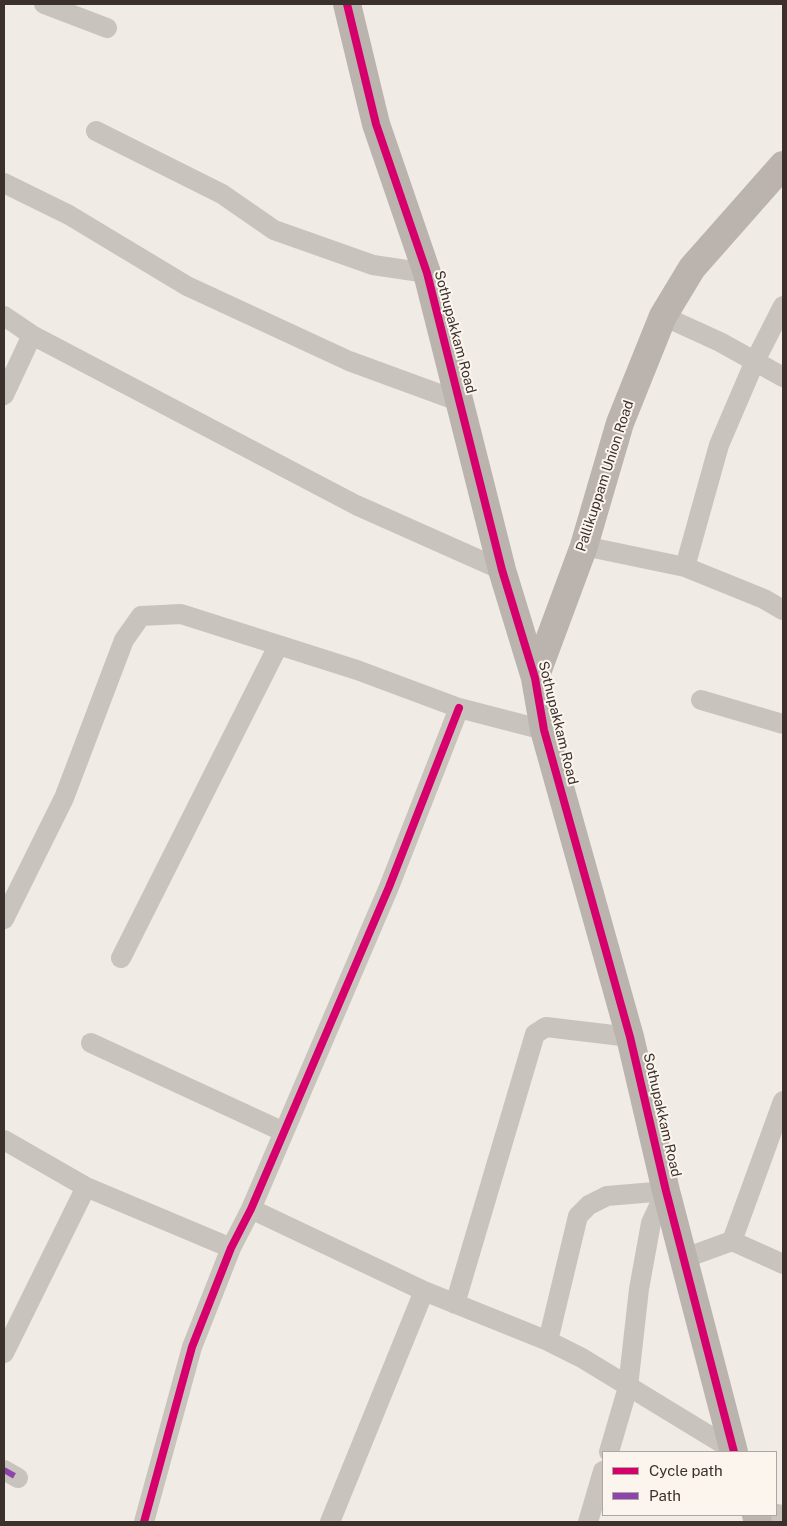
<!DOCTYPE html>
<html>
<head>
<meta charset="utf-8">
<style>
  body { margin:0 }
  #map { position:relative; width:787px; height:1526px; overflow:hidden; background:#f0ebe5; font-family:"Public Sans",sans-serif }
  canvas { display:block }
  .frame { position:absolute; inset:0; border:5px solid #3b302b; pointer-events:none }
  .legend { position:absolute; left:602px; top:1451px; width:175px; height:65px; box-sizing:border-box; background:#fbf5ee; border:1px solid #aea6a0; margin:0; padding:6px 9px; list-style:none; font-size:15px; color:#3b302b }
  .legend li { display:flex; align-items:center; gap:10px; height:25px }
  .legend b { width:25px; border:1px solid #aea6a0 }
</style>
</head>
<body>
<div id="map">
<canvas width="787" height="1526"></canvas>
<div class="frame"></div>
<ul class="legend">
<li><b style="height:6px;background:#d6006c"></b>Cycle path</li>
<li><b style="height:6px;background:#8e44ad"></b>Path</li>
</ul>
</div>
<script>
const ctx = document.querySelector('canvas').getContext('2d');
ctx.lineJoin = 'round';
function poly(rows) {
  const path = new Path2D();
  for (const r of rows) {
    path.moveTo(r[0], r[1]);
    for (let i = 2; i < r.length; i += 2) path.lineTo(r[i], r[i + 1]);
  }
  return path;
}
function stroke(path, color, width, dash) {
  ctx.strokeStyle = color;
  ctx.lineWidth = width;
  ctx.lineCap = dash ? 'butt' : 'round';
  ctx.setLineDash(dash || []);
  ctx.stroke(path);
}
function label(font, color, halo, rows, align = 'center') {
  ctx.font = font + ' "Public Sans",sans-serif';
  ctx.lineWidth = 4;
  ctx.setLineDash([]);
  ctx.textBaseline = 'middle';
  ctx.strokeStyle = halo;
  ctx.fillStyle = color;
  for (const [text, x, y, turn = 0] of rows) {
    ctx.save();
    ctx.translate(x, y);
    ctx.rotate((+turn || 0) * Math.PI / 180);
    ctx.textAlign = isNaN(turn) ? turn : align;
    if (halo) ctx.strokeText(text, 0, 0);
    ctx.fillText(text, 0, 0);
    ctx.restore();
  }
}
const street = poly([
  [44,4,107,28],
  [96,131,222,194,274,230,373,265,427,273],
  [4,183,69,215,187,286,349,361,461,402],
  [4,316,32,335,356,505,502,570],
  [663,316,720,342,783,377],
  [4,395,32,335],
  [584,546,685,567,764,599,783,610],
  [685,567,719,445,755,361,783,306],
  [701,700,783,724],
  [4,919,64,798,124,640,141,616,181,614,357,670,459,708,544,730],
  [121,958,278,646],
  [91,1043,284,1132],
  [4,1140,86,1187,231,1248],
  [251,1209,424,1291,548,1341,582,1358,733,1450],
  [732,1241,783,1101],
  [685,1258,732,1241,783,1264],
  [455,1304,535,1034,546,1027,630,1037],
  [548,1341,578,1216,589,1205,607,1196,666,1191],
  [4,1353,86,1187],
  [609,1452,628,1387,639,1289,651,1223,666,1191],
  [4,1470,18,1478],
  [776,1514,783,1515],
  [144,1522,192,1347,231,1248,251,1209,389,887,459,708],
  [330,1522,424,1291],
  [588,1522,603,1471]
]);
const secondary = poly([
  [347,4,376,124,427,273,502,570,535,678,544,730,630,1037,666,1191,734,1452],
  [535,678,584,546,620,423,663,316,692,268,783,165],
  [756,1515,758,1522]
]);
const quiet = poly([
  [4,1470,18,1478]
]);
const cycleway = poly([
  [347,4,376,124,427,273,502,570,535,678,544,730,630,1037,666,1191,734,1452],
  [144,1522,192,1347,231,1248,251,1209,389,887,459,708]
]);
const streetNames = [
  ["Sothupakkam Road",455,332,75],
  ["Pallikuppam Union Road",605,476,-72],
  ["Sothupakkam Road",558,723,76],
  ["Sothupakkam Road",662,1115,77]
];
stroke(street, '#c9c3be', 20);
stroke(secondary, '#bab3ae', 28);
stroke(quiet, '#8e44ad', 6, [12, 6]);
stroke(cycleway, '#d6006c', 8);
label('14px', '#3b302b', '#fbf5ee', streetNames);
</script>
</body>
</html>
